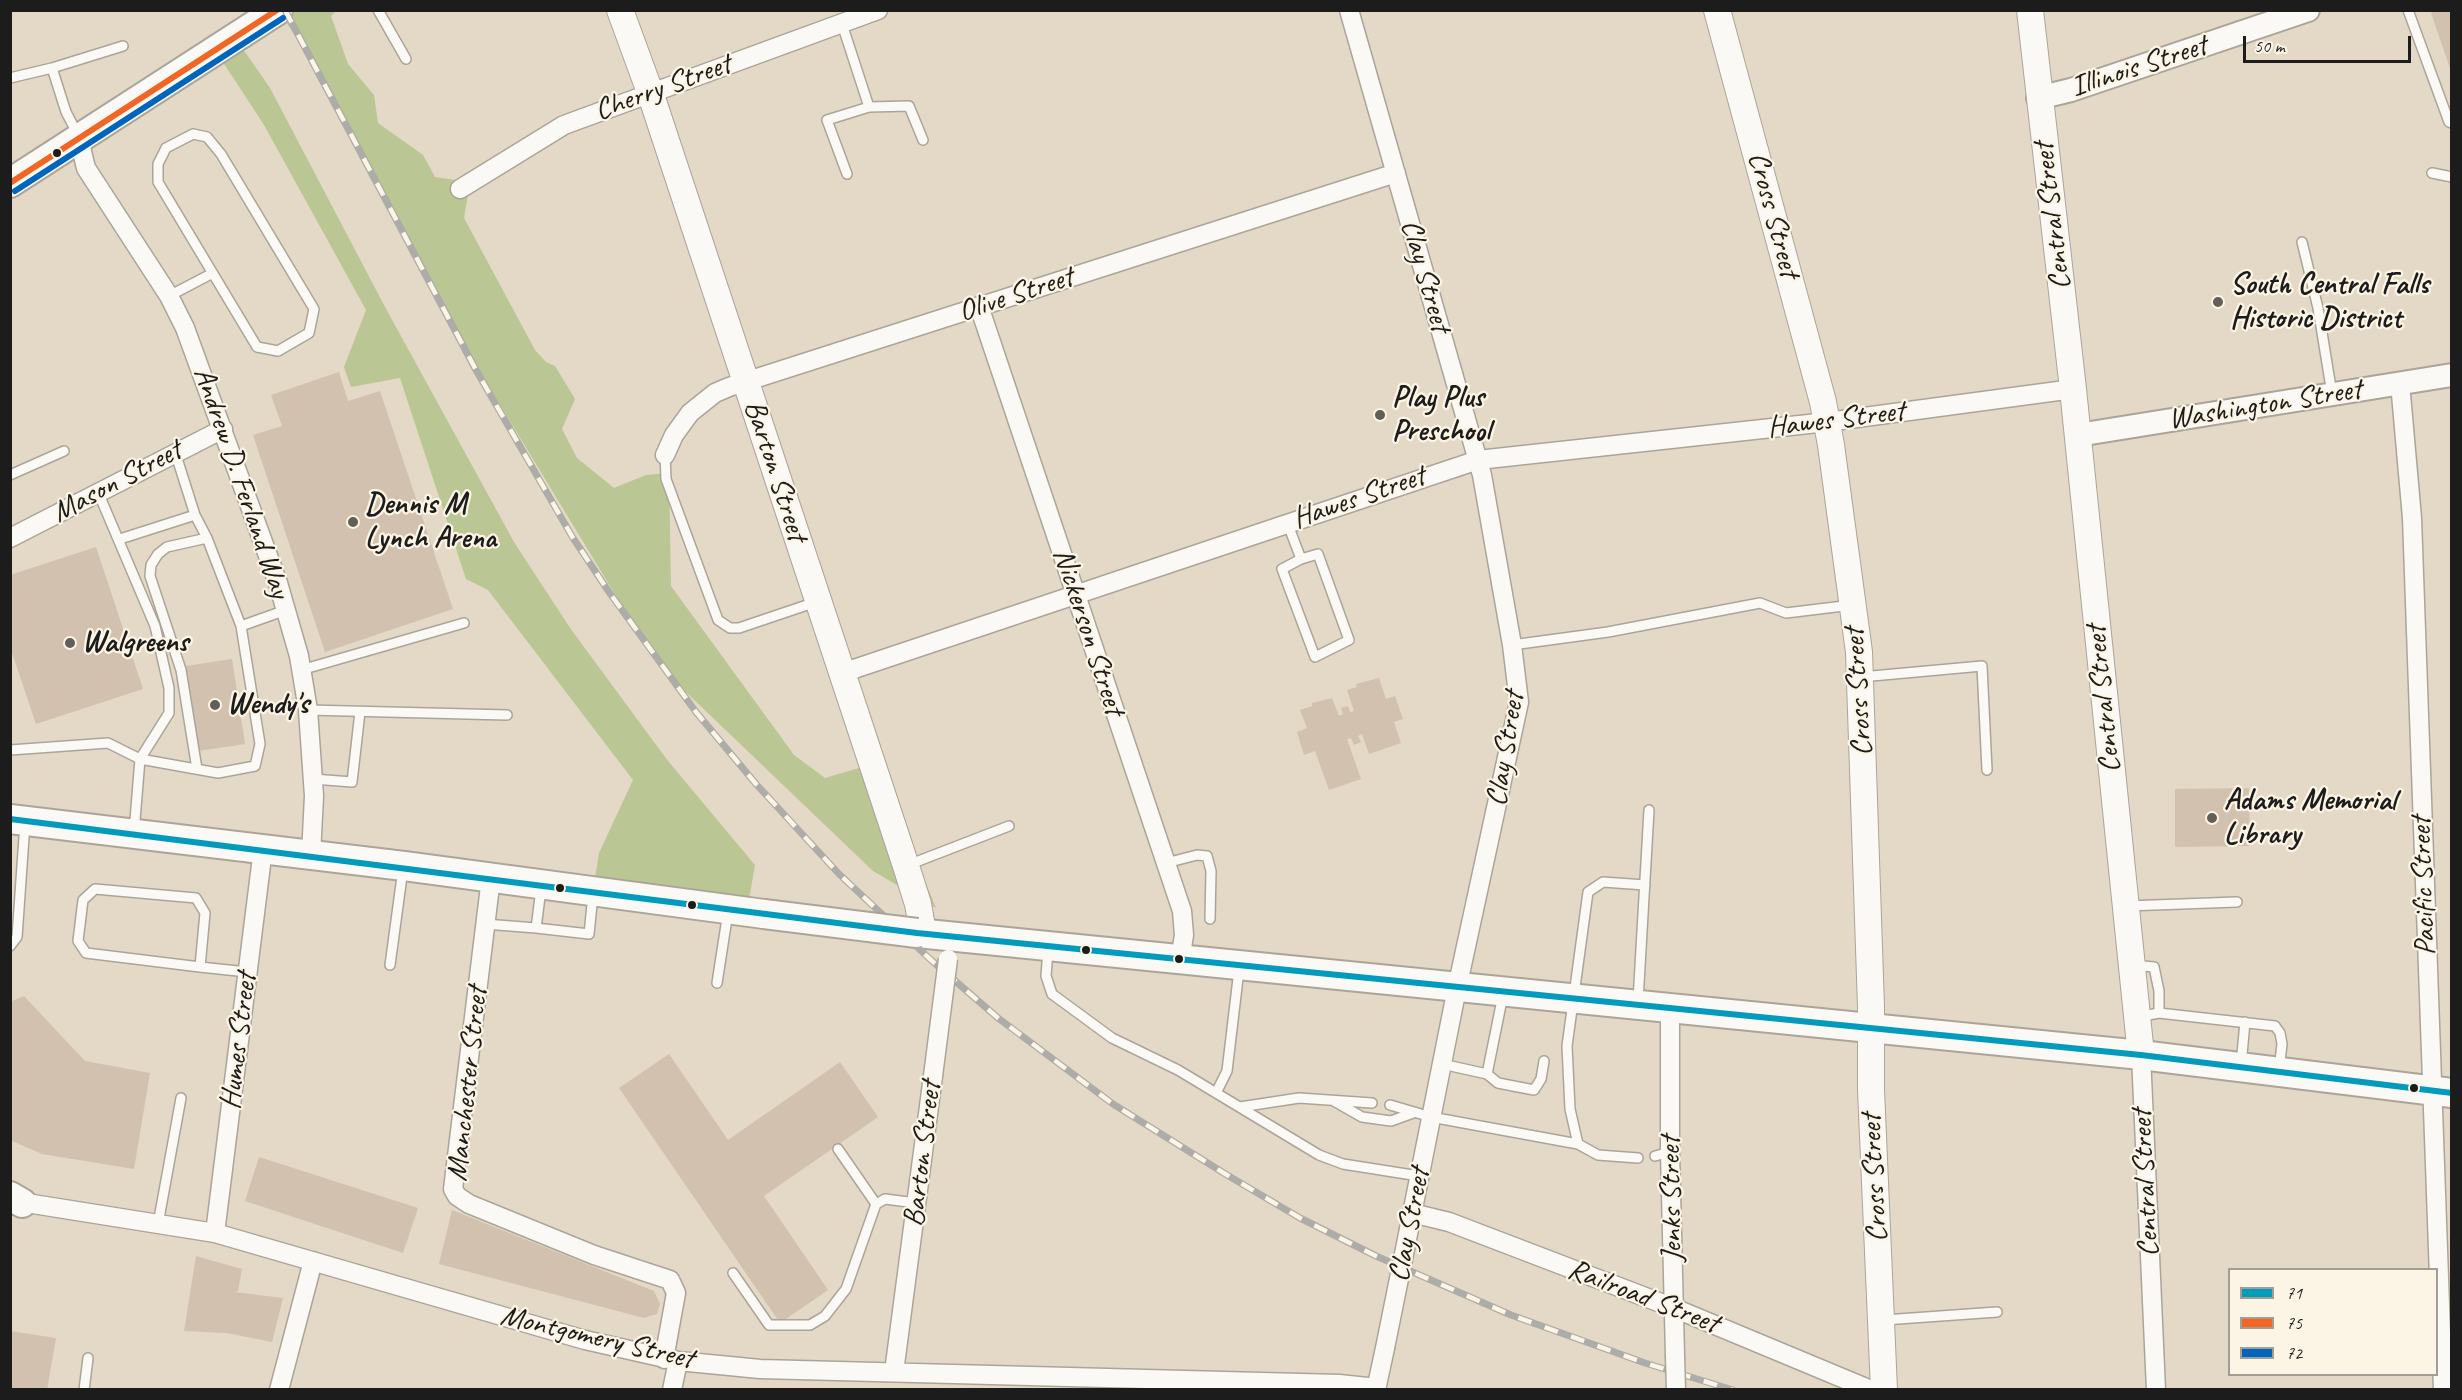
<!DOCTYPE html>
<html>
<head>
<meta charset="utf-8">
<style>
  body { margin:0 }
  #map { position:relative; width:2462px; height:1400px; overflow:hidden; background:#e3d9c6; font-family:Caveat,sans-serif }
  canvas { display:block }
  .frame { position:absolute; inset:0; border:12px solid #1c1c1c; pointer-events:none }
  .legend { position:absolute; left:2228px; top:1268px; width:210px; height:108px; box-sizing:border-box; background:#fcf5e5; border:2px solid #a29e95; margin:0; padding:8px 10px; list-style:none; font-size:18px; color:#1c1c1c }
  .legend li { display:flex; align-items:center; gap:12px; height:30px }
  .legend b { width:30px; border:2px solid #a29e95 }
  .scale { position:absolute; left:2243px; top:36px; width:168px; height:27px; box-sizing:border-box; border:3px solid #1c1c1c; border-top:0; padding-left:8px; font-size:18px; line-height:21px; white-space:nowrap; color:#1c1c1c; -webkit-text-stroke:4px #fcf5e5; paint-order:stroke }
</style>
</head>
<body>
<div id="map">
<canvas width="2462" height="1400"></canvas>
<div class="frame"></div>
<ul class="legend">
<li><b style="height:8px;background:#039bbc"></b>71</li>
<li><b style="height:8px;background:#f26522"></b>75</li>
<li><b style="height:8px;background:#0065bd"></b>72</li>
</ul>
<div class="scale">50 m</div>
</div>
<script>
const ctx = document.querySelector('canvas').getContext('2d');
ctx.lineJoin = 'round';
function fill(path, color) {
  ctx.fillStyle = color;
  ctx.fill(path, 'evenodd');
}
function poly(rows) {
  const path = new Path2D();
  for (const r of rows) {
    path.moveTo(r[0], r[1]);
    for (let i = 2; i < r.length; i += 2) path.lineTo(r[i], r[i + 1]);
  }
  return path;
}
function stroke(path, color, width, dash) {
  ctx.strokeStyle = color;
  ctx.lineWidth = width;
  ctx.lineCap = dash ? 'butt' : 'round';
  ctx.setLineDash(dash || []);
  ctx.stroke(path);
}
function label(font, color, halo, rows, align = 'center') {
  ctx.font = font + ' Caveat,sans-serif';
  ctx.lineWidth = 4.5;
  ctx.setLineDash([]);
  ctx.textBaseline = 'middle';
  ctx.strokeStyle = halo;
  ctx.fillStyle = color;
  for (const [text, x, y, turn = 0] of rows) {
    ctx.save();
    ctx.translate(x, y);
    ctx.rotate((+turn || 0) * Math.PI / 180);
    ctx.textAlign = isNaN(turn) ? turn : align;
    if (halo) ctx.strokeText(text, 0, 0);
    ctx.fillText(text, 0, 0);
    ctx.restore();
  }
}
const forest = poly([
  [279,11,336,11,331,16,348,64,374,95,378,123,423,155,435,177,470,182,464,218,535,350,546,362,555,366,575,399,562,429,577,458,614,488,646,475,669,473,671,586,794,755,825,778,876,763,936,908,873,871,666,673,653,657,445,314,322,77],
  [234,36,270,88,385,307,514,542,570,628,668,761,755,865,747,911,593,891,599,853,633,780,488,590,466,579,400,378,351,387,344,367,366,310,264,125,217,53]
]);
const building = poly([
  [2439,10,2452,10,2452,74,2431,13],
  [339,372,348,401,380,391,453,609,325,652,253,435,282,426,271,395],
  [96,547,143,689,36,724,10,647,10,575],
  [232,659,245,744,198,751,186,666],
  [1379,678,1386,699,1395,696,1403,719,1394,722,1401,743,1369,754,1362,734,1358,736,1361,742,1354,745,1351,738,1347,739,1361,779,1329,790,1315,751,1304,755,1297,732,1307,728,1300,710,1312,706,1312,703,1332,698,1339,716,1343,714,1341,708,1348,706,1350,712,1354,711,1347,690,1357,687,1356,684],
  [2249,788,2250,846,2175,847,2175,789],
  [24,996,85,1061,150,1073,134,1169,42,1154,10,1140,10,1002],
  [669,1054,728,1140,840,1062,878,1117,764,1196,828,1290,780,1323,619,1088],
  [259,1157,418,1208,403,1253,245,1201],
  [452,1210,654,1291,660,1304,657,1314,644,1318,439,1264],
  [196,1256,242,1269,238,1291,235,1292,283,1298,272,1342,227,1333,184,1331],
  [10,1331,56,1338,47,1390,10,1390]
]);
const service = poly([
  [378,10,406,59],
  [2408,10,2449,122,2452,123],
  [842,24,869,107,909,106,923,140],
  [52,68,123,46],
  [10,78,52,68,66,112,78,135],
  [193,134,207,137,221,154,314,309,309,333,278,351,257,347,158,182,158,164,166,148,193,134],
  [2432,173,2452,177],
  [847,174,827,120,869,107],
  [2302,242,2318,308,2332,394],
  [169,296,211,274],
  [175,452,195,515],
  [665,455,666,479,718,620,730,628,739,628,816,602],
  [10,475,64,451],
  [98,492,155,626,169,688,169,713,140,759,218,773,255,766,260,744,241,626],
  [1287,522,1301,559,1282,569,1315,657,1349,640,1318,554,1301,559],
  [120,539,195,515,207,538,241,626,286,610],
  [1512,645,1608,632,1760,603,1786,613,1852,605],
  [301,670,464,623],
  [1861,677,1982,666,1987,770],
  [308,710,507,715],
  [10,750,108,743,140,759,134,832],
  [197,769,181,670,150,576,151,565,158,554,167,547,207,538],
  [313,779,352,782,360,712],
  [1166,863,1197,855,1207,856,1211,871,1210,919],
  [908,865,1009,826],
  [2126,906,2237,902],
  [485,924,536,928,541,889],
  [536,928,589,934,593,895],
  [10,946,17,937,25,823],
  [1048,949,1046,976,1052,994,1112,1038,1178,1070,1319,1155,1343,1164,1419,1176],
  [390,965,403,869],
  [2132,965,2154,967,2159,991,2159,1013,2137,1017],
  [200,967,205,913,196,898,95,889,83,900,78,941,86,953,200,967,247,972],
  [717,983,728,912],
  [1638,1001,1649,810],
  [2159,1013,2275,1026,2280,1033,2282,1044,2279,1070],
  [1442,1064,1487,1074,1503,995],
  [2241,1065,2245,1022],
  [1487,1074,1498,1083,1534,1090,1541,1079,1544,1061],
  [1216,1093,1227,1071,1239,970],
  [1334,1101,1362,1117,1391,1121,1413,1113],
  [1390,1105,1431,1117,1578,1144],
  [1240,1107,1299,1098,1372,1103],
  [838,1149,876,1204],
  [1655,1156,1670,1152],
  [1638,1158,1598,1155,1578,1144,1570,1109,1567,1046,1588,892,1603,882,1645,885],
  [158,1224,181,1098],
  [733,1273,769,1325,810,1325,825,1316,846,1289,876,1204,885,1199,916,1203],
  [1884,1320,1997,1312],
  [84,1390,88,1358]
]);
const minor = poly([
  [1349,10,1482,475,1512,645,1519,702,1457,988,1404,1254],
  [79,139,86,168,169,296,185,328,278,583,299,656,308,710,314,796,311,855],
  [460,189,564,125,878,10],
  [979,306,1182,911,1184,935,1180,960],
  [2400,383,2412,518,2443,1390],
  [665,455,674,435,690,413,715,393,729,387,1396,173],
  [10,538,223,429],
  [842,673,1478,460,1827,422,2073,389],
  [491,878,453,1189,457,1196,469,1204,594,1255,670,1280,676,1293,664,1359],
  [1670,1009,1670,1152,1675,1356],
  [2141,1055,2156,1390],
  [14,1201,215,1233,585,1340,678,1361,760,1369,1339,1384,1377,1388],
  [1412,1213,1449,1222,1674,1308,1871,1390],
  [215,1233,263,849],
  [894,1372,933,1076],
  [279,1390,313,1261],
  [672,1390,678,1361],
  [1376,1390,1385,1348]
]);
const tertiary = poly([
  [2038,98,2071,90,2308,10],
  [2078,435,2452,375]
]);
const secondary = poly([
  [620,10,650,92,906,866,918,904,923,933],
  [1717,10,1823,402,1831,445,1859,652,1871,1007,1871,1090,1884,1390],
  [2030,10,2073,389,2141,1055]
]);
const primary = poly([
  [10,183,278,10],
  [10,819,404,866,764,914],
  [917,933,2141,1055,2452,1093],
  [10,1196,22,1203]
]);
const rail = poly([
  [285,10,476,370,573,538,609,592,696,712,756,784,839,874,931,960,998,1018,1113,1104,1227,1175,1300,1218,1376,1256,1511,1315,1645,1363,1733,1390]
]);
const minorBridge = poly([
  [933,1076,948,959],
  [1385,1348,1404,1254],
  [1675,1356,1676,1390]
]);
const primaryBridge = poly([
  [764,914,917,933]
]);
const bus1 = poly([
  [10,819,917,933,2141,1055,2452,1093]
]);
const bus2 = poly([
  [10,183,277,10]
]);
const bus3 = poly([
  [15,191,283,18]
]);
const markers = [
  [57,153,5,"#1c1c1c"],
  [2218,302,6,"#625e58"],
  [1380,415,6,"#625e58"],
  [353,522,6,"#625e58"],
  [70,643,6,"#625e58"],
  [215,705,6,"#625e58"],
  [2212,818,6,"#625e58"],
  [560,888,5,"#1c1c1c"],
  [692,905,5,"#1c1c1c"],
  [1086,950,5,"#1c1c1c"],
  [1179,959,5,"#1c1c1c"],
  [2414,1088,5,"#1c1c1c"]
];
const streetNames = [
  ["Illinois Street",2139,67,-18],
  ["Cherry Street",663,88,-20],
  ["Cross Street",1773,215,75],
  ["Central Street",2053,216,-97],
  ["Clay Street",1425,276,74],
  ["Olive Street",1016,295,-18],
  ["Washington Street",2265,405,-9],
  ["Hawes Street",1836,420,-7],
  ["Barton Street",775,471,72],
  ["Mason Street",117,482,-28],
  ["Andrew D. Ferland Way",241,483,71],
  ["Hawes Street",1359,498,-19],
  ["Nickerson Street",1088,632,72],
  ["Cross Street",1859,692,-94],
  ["Central Street",2104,699,-96],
  ["Clay Street",1506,749,-81],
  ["Pacific Street",2424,886,-92],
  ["Humes Street",239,1041,-83],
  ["Manchester Street",468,1084,-84],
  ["Barton Street",923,1154,-83],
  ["Cross Street",1875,1178,-93],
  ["Central Street",2146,1183,-93],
  ["Jenks Street",1672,1199,-91],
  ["Clay Street",1410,1225,-79],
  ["Railroad Street",1643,1297,21],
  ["Montgomery Street",597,1338,13]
];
const poiNames = [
  ["South Central Falls",2230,285],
  ["Historic District",2230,319],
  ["Play Plus",1392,398],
  ["Preschool",1392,432],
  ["Dennis M",365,505],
  ["Lynch Arena",365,539],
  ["Walgreens",82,643],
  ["Wendy's",227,705],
  ["Adams Memorial",2224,801],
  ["Library",2224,835]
];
fill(forest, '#bac693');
fill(building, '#d2c1ae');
stroke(service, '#aba599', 12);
stroke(minor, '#aba599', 21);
stroke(tertiary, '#aba599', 26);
stroke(secondary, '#aba599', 28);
stroke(primary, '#aba599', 32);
stroke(service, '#fbf9f6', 9);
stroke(minor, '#fbf9f6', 18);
stroke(tertiary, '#fbf9f6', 22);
stroke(secondary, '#fbf9f6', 26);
stroke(primary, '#fbf9f6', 28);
stroke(rail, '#adaca9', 7);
stroke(rail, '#fcf5e5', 4.5, [14]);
stroke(minorBridge, '#aba599', 21, []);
stroke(primaryBridge, '#aba599', 32, []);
stroke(minorBridge, '#fbf9f6', 18);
stroke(primaryBridge, '#fbf9f6', 28);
stroke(bus1, '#039bbc', 6);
stroke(bus2, '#f26522', 6);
stroke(bus3, '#0065bd', 6);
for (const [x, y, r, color] of markers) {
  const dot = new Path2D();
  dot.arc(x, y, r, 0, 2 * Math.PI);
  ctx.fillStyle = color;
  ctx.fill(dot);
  stroke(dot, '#fcf5e5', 2);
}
label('30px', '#1c1c1c', '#fcf5e5', streetNames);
label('bold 30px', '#1c1c1c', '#fcf5e5', poiNames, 'left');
</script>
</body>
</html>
